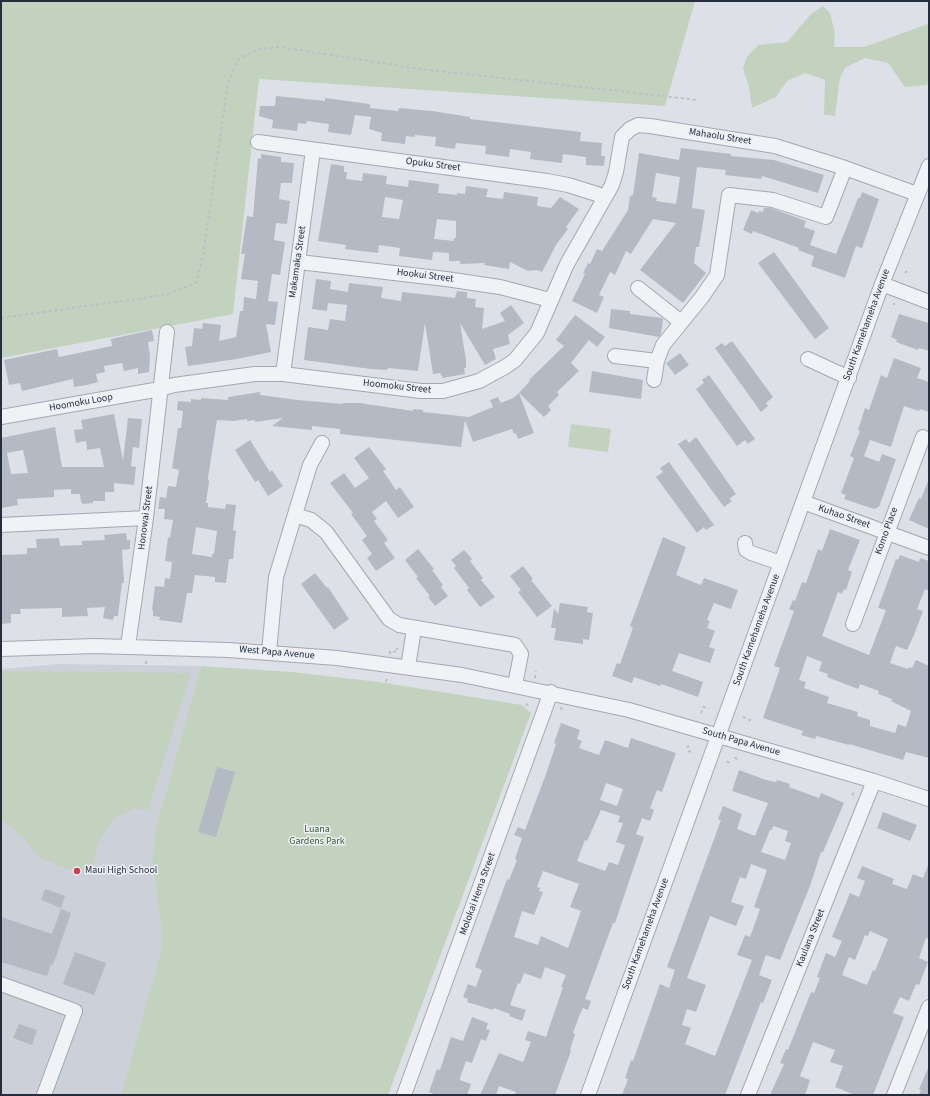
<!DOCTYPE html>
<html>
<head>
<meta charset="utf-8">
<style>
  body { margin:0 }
  #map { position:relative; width:930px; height:1096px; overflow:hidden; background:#dde1e7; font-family:"Source Sans 3",sans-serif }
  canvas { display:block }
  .frame { position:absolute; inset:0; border:2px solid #262e3e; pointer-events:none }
</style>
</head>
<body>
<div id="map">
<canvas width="930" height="1096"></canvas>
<div class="frame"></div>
</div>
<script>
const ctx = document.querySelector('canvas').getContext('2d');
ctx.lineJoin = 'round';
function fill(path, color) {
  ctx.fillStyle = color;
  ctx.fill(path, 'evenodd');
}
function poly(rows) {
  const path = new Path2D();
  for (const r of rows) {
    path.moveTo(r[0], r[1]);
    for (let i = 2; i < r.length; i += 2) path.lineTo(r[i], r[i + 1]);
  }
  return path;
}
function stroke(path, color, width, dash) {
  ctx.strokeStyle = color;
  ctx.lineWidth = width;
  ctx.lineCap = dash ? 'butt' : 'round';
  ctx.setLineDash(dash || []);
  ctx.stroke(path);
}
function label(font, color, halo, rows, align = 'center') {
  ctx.font = font + ' "Source Sans 3",sans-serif';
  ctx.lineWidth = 3;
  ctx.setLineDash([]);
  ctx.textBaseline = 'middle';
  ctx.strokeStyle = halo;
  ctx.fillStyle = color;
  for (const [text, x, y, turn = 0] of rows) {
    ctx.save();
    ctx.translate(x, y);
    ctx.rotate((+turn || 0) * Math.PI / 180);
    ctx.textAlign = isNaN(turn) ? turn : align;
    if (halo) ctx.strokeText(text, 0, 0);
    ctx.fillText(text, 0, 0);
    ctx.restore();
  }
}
const built = poly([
  [59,664,201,666,155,830,152,860,161,928,161,952,121,1095,1,1095,1,669]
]);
const green = poly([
  [1,1,695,1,665,106,259,79,233,314,1,358],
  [823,6,830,13,835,33,834,47,864,47,928,24,929,80,927,85,905,87,888,63,865,58,845,68,840,78,835,116,824,115,825,80,805,73,787,81,776,97,752,108,749,87,743,68,747,57,758,45,787,42,812,13],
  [571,424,611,429,608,452,568,447],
  [201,666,292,672,379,682,522,705,531,713,388,1095,121,1095,161,951,161,928,152,860,155,830],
  [1,671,191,673,148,810,135,808,113,819,97,846,92,872,68,869,40,858,22,836,1,819]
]);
const building = poly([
  [276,96,325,101,325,98,370,104,370,108,398,111,399,108,432,111,470,117,470,119,581,132,580,141,602,143,601,156,605,156,604,166,586,165,586,157,563,154,562,163,530,159,531,152,510,149,509,157,485,154,486,146,456,143,455,149,435,146,436,137,415,135,415,137,406,136,405,144,381,141,382,133,369,129,371,117,355,115,351,135,328,132,329,124,307,121,306,124,298,123,297,131,272,128,273,120,259,116,260,106,275,106],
  [681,148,731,154,731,156,774,160,824,175,818,193,762,176,761,179,725,175,726,170,697,167,692,208,705,210,699,247,696,247,694,263,706,273,683,303,640,270,676,223,653,219,631,254,626,251,615,275,610,272,599,295,604,297,597,313,572,301,585,274,583,273,588,263,590,264,597,249,602,251,628,210,630,196,633,195,639,153,679,160],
  [656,173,680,177,676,204,656,201,657,198,652,197],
  [261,154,281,157,281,162,294,163,292,183,281,183,279,199,290,201,287,224,276,223,274,240,285,242,280,275,272,274,268,301,278,302,275,325,266,324,271,352,237,359,188,366,185,347,192,346,194,328,202,329,203,323,221,325,219,341,236,337,240,311,243,311,244,297,256,299,258,281,241,279,245,254,241,254,247,216,253,217,258,158,261,159],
  [331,164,344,166,344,172,347,172,346,179,362,181,363,173,387,176,386,184,408,187,409,180,439,184,438,193,457,195,457,193,465,194,466,186,488,189,486,197,503,199,504,192,538,197,537,206,551,208,560,197,579,209,566,227,568,229,556,245,542,272,537,270,528,271,510,262,509,269,484,265,485,263,460,264,460,261,449,261,449,253,433,252,432,260,399,256,400,248,379,245,378,253,345,249,346,245,318,241],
  [385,197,403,200,399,219,382,217],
  [437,219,456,221,456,238,454,238,454,241,434,239],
  [862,192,879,199,862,248,856,246,845,278,811,266,814,256,798,250,799,248,753,231,752,234,743,230,751,210,758,213,759,211,763,212,764,208,771,208,806,221,804,227,815,231,810,245,836,254,858,198,860,198],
  [774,252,829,328,815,339,758,263],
  [316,279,331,281,330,289,348,292,349,283,383,287,381,298,401,301,402,292,455,298,457,291,467,292,467,298,476,299,475,307,484,308,482,329,505,321,500,313,511,305,524,323,508,335,510,344,493,349,496,359,485,365,460,323,466,360,466,368,464,368,465,374,443,378,440,373,433,374,425,323,418,371,388,368,387,370,371,369,304,360,308,327,328,330,330,319,345,321,347,305,328,303,327,311,312,309],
  [611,309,630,311,630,314,662,318,663,319,661,334,659,337,609,328],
  [899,314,929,323,929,351,919,348,918,350,896,342,897,340,891,337],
  [575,315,605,337,597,347,589,340,571,363,579,371,557,392,559,395,548,406,551,410,544,417,519,393,530,381,529,380,564,346,556,340],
  [152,330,154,341,148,342,150,356,149,372,138,374,138,368,124,371,122,363,104,366,105,372,96,374,98,382,87,385,74,387,73,379,22,391,20,383,9,385,4,360,57,349,59,357,112,346,111,339],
  [732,341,773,397,766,403,768,406,761,412,715,348,722,343,725,346],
  [680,353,689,365,675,375,666,363],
  [894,358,921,368,917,378,929,382,929,412,920,409,919,411,904,406,891,447,870,440,864,456,879,462,882,454,896,459,879,507,874,509,844,499,846,495,841,493,854,458,850,456,860,431,858,430,865,408,869,410,881,375,887,378],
  [592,371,643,380,641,399,589,392],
  [709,375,755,439,748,444,745,440,737,446,696,389,704,383,702,380],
  [260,392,260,395,298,400,343,404,343,403,360,403,413,411,413,409,423,410,423,412,469,417,493,407,490,400,498,397,501,403,513,398,519,393,534,433,518,439,516,433,514,434,512,429,473,442,465,420,461,447,340,434,340,429,312,426,312,430,272,426,283,418,255,422,255,420,247,421,247,419,233,421,217,420,208,478,209,482,206,503,208,503,208,507,225,509,226,504,236,505,233,530,236,531,233,559,229,559,226,583,215,582,215,577,195,575,192,593,187,593,182,623,159,620,160,617,153,616,153,610,152,610,155,586,164,587,165,578,170,579,172,562,165,561,168,537,170,538,173,520,164,519,165,509,158,509,160,497,166,498,168,486,176,487,179,470,172,468,178,428,181,428,183,411,177,410,178,401,191,402,191,399,201,400,201,398,228,400,228,397],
  [196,527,217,531,214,554,212,554,212,557,192,554],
  [114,414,123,461,128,418,142,419,139,448,133,447,131,466,136,467,134,485,114,483,114,492,105,492,105,501,93,501,93,503,83,504,81,502,80,494,71,494,71,489,54,490,54,497,17,499,18,505,2,508,1,438,55,427,62,467,104,467,100,448,87,450,86,441,76,443,74,430,83,429,81,420],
  [23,450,28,473,11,474,7,453],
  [696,437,736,494,729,499,732,501,724,507,678,444,686,439,689,443],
  [250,440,270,472,272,470,283,486,268,496,258,480,255,482,235,450],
  [369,447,386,469,383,471,396,490,400,487,414,507,398,518,386,501,372,512,377,519,374,521,388,540,384,543,395,558,376,571,367,558,372,554,362,540,367,536,351,514,353,513,330,483,344,473,355,488,369,478,354,458],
  [669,462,714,525,706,530,704,527,697,533,656,477,663,472,660,468],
  [928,481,929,481,929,529,909,520,919,498,921,499],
  [830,529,860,540,848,570,852,572,846,590,844,589,842,594,838,592,822,636,869,655,886,610,878,608,896,559,898,560,900,555,919,562,920,558,929,561,929,591,925,589,917,609,923,611,914,635,907,650,896,646,890,663,908,669,909,667,912,668,916,660,929,666,929,758,906,752,903,760,849,744,849,745,816,736,815,739,801,735,803,731,763,718,780,668,774,666,794,611,789,609,793,600,795,601,802,582,806,583,818,549,822,551],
  [807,656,822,662,819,671,828,674,827,677,858,689,860,684,879,691,878,694,892,699,891,701,911,711,906,727,898,724,895,733,870,726,870,720,857,716,858,712,827,703,829,697,804,688,806,682,799,680],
  [126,533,127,540,130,540,130,549,122,550,124,583,122,583,118,616,114,616,113,620,103,618,105,607,87,608,88,616,62,617,62,608,20,609,21,614,11,614,11,623,1,624,1,555,27,554,27,548,37,548,36,539,59,538,60,546,82,545,82,541,105,540,104,535],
  [663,537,686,547,676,575,701,585,704,578,738,590,731,609,714,603,707,620,710,621,707,628,715,631,709,647,715,649,710,663,679,653,672,671,703,682,698,697,661,684,660,686,634,677,632,683,612,676,617,663,620,664,633,628,630,626],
  [418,549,434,569,432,570,443,585,441,587,448,596,435,606,428,597,430,596,416,578,418,577,405,560],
  [464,550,472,559,470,561,483,578,481,580,495,597,480,607,467,590,469,588,454,568,456,566,451,560],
  [523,566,533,579,531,580,552,606,537,617,518,592,521,590,510,576],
  [315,573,327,588,328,587,349,619,334,630,301,584],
  [560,603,588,607,587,612,593,613,589,640,583,639,583,644,554,640,556,628,551,628,554,608,558,614],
  [561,723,580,730,577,739,582,741,579,748,599,755,605,740,628,748,631,738,676,753,662,792,657,790,650,808,654,810,650,821,642,818,636,834,644,837,615,923,613,923,585,999,591,1001,588,1010,583,1008,580,1014,573,1033,575,1034,570,1050,571,1051,555,1095,515,1095,516,1092,499,1086,496,1095,480,1095,499,1053,523,1062,531,1042,525,1040,528,1031,546,1037,563,987,561,987,566,975,545,967,541,979,524,973,520,984,518,983,510,1005,526,1010,522,1021,509,1016,510,1014,494,1008,493,1010,467,1002,468,999,463,997,468,984,476,987,482,970,475,967,507,879,509,880,517,860,515,859,522,838,514,835,518,827,525,830,546,774,556,744,554,743],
  [606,783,623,789,617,806,600,800],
  [601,810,620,816,618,822,623,823,616,842,625,845,618,865,609,862,605,871,577,861,585,840,587,841],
  [543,871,579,884,570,907,581,911,568,948,541,936,538,945,514,937,522,911,534,915,543,892,539,891,540,888,537,887],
  [217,767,235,772,216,837,198,832],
  [739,770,766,780,776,782,777,780,790,784,789,787,819,798,821,793,844,803,823,852,821,852,810,886,780,960,766,955,759,975,772,980,763,1003,761,1002,725,1095,622,1095,628,1079,625,1078,631,1060,633,1061,660,984,669,988,675,970,667,967,721,820,718,819,723,806,742,814,737,829,755,836,768,803,732,791],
  [773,826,788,831,785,841,791,843,785,860,761,852,770,830,772,830],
  [751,864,767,870,754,907,760,909,750,937,745,935,737,955,752,960,715,1056,685,1044,691,1028,682,1025,687,1009,696,1012,706,985,687,978,710,916,736,926,744,906,731,902,740,877,746,879],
  [883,812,917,825,910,841,877,828],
  [929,863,929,939,926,938,919,958,928,962,919,985,916,984,909,1001,900,997,893,1013,904,1017,873,1095,855,1095,835,1087,843,1066,830,1062,835,1050,813,1042,800,1076,810,1080,805,1095,770,1095,784,1064,780,1063,786,1049,788,1050,811,992,814,993,820,978,817,977,826,953,835,957,842,941,832,937,850,893,859,897,865,881,857,878,862,866,894,879,892,884,907,889,913,874,923,878],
  [870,931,888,939,875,971,873,970,867,985,842,975,849,957,855,960,865,935,868,936],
  [45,889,65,896,61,908,41,900],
  [61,909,71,913,53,965,51,964,47,976,1,962,1,917,52,934],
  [75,952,106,963,94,995,63,984],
  [472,1017,488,1023,486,1029,490,1030,486,1041,481,1039,472,1063,466,1061,460,1078,460,1080,471,1084,467,1095,436,1095,429,1092,437,1069,440,1070,451,1037,463,1041],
  [19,1024,37,1030,32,1045,13,1038],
  [929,1066,929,1095,919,1095,921,1090,919,1089]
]);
const path = poly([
  [905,273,907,271],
  [894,305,894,303],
  [1,318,165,295,196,283,203,256,228,82,239,58,259,49,280,47,420,69,698,100],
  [390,654,390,651,397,652,397,648],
  [146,664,146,659],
  [535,678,536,671],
  [386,682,387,677],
  [526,706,529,702],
  [561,707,562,713],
  [701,713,703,707,709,708],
  [743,717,750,720,747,724],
  [687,748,690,744],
  [688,751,694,753],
  [735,757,737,760],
  [727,761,731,765],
  [852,795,856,791]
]);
const minor = poly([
  [258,142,547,181,568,185,597,194,604,199],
  [299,262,446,279,500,287,550,300],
  [882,284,929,302],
  [638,288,681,322],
  [615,356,657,361],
  [808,359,849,378],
  [283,374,313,150],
  [654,380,657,361,663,345,702,297,717,275,729,195,773,200,826,217,845,168],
  [1,417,160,389,174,385,255,374,283,374,421,391,443,391,479,381,505,367,515,360,537,333,567,264,612,185,616,172,622,137,630,129,638,125,650,126,775,146,845,168,917,194],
  [803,502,929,548],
  [295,515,311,520,326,532,389,619,399,625,515,645,521,654,515,685],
  [1,525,146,518],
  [745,543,746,550,751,553,781,563],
  [853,624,923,437],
  [128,646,146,518,167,332],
  [1,649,95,646,228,650,337,658,462,675,629,710,874,781,929,799],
  [269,652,276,577,310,465,322,443],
  [408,667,414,629],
  [1,984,75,1011,44,1095],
  [404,1095,551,692],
  [588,1095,882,284,929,166],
  [748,1095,874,781],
  [894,1095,929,1007]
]);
const markers = [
  [77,871,4,"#d23c51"]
];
const streetNames = [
  ["Mahaolu Street",720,137,9],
  ["Opuku Street",433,165,7],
  ["Makamaka Street",298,262,-82],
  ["Hookui Street",425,276,7],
  ["South Kamehameha Avenue",867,325,-70],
  ["Hoomoku Street",397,387,6],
  ["Hoomoku Loop",81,403,-10],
  ["Kuhao Street",844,517,19],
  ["Honowai Street",146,518,-83],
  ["Komo Place",887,531,-70],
  ["South Kamehameha Avenue",757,630,-70],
  ["West Papa Avenue",277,653,5],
  ["South Papa Avenue",741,742,16],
  ["Molokai Hema Street",478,894,-70],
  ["South Kamehameha Avenue",646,934,-70],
  ["Kaulana Street",811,938,-68]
];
const parkNames = [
  ["Luana",317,830],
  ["Gardens Park",317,842]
];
const poiNames = [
  ["Maui High School",85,871]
];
fill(built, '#cbd0d9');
fill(green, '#c2d2be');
fill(building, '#b4bac4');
stroke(minor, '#a2a8b1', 16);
stroke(path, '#bbbfc6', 2, [3, 3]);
stroke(minor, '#f0f2f6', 14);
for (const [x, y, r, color] of markers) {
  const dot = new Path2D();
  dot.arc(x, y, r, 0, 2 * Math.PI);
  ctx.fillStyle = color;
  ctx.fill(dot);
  stroke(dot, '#ecf0f5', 1.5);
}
label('10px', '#262e3e', '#ecf0f5', streetNames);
label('10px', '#3a5a33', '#ecf0f5', parkNames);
label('10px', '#262e3e', '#ecf0f5', poiNames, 'left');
</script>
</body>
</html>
